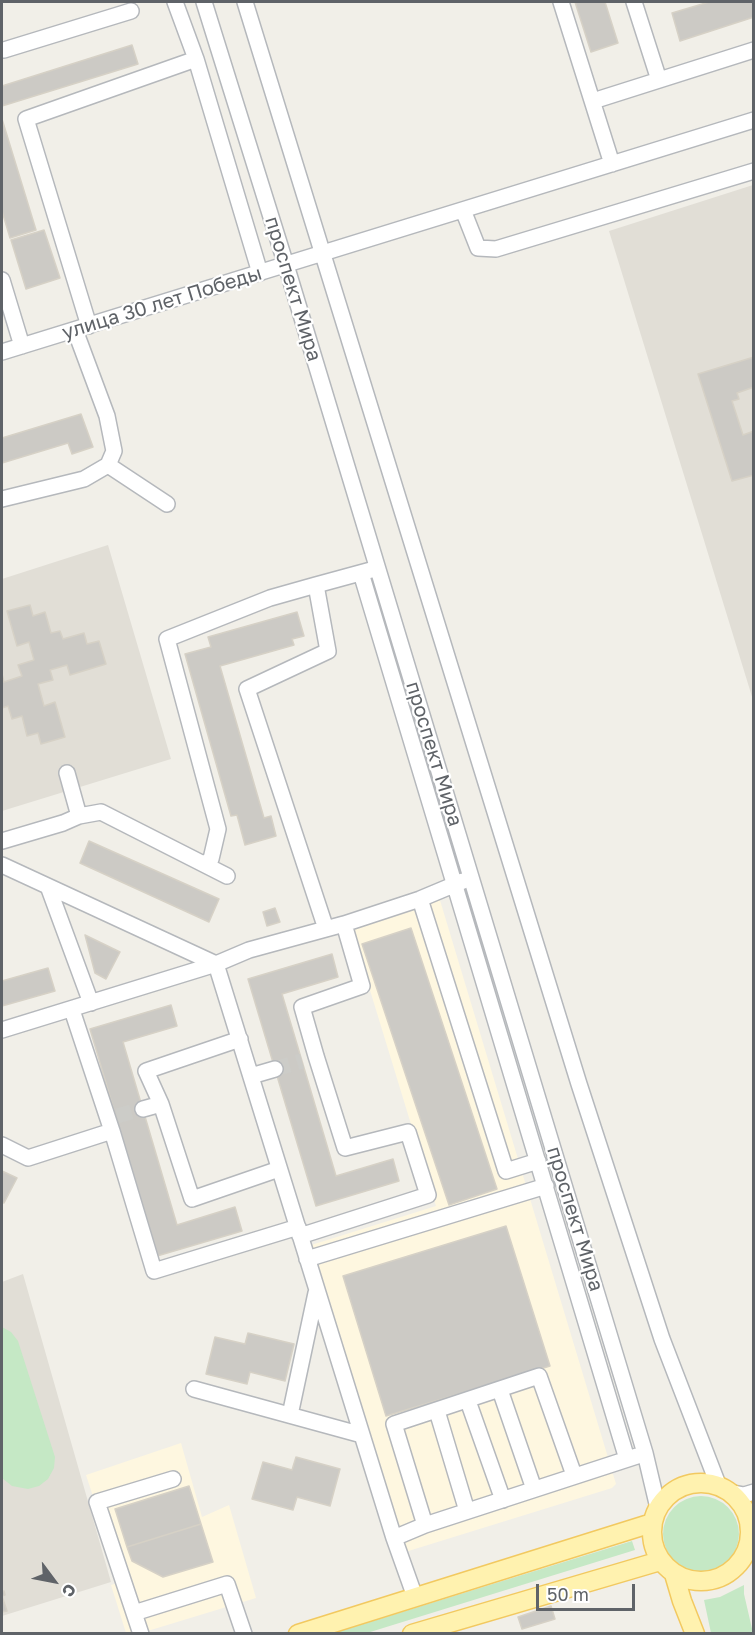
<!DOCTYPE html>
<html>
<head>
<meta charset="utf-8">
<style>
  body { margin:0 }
  #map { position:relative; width:755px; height:1635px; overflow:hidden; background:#f1efe8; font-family:"Golos Text",sans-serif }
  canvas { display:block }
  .frame { position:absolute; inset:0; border:3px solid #5f6368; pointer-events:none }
  .north { position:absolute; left:24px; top:1551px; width:60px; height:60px; -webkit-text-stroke:4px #fff; paint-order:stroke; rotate:122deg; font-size:16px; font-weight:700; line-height:24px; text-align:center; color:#5f6368 }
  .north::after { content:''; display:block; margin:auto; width:21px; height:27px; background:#5f6368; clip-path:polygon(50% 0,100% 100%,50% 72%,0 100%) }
  .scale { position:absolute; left:536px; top:1584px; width:99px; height:27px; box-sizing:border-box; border:3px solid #5f6368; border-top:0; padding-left:8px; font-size:18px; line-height:21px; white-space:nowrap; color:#5f6368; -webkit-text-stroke:4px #fff; paint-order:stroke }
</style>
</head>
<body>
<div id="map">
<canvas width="755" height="1635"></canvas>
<div class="frame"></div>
<div class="north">С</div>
<div class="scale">50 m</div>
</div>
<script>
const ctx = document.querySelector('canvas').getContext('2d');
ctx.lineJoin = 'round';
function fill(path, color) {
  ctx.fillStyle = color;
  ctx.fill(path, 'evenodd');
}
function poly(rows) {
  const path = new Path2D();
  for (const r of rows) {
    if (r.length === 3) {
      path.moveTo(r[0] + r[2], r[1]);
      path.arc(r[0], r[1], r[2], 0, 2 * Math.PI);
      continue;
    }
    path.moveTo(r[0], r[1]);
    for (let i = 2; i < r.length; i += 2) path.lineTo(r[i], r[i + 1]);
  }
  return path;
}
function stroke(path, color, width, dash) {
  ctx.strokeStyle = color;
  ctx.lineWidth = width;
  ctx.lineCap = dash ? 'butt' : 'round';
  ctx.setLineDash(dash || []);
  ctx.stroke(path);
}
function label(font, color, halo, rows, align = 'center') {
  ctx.font = font + ' "Golos Text",sans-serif';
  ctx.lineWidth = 4.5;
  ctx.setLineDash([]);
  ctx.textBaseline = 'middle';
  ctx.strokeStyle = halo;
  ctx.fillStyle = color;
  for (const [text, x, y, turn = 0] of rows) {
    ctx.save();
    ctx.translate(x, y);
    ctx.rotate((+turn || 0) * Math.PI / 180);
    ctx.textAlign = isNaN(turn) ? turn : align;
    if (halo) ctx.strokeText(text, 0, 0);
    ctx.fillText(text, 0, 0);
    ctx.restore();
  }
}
const commercial = poly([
  [436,887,616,1484,612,1488,402,1553,308,1246,436,1206,347,915],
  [181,1443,202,1517,229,1505,256,1598,141,1633,126,1633,111,1585,121,1582,86,1475]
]);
const education = poly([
  [753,185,753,700,609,231],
  [108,545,171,759,2,811,2,579],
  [23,1274,111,1582,2,1616,2,1282]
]);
const green = poly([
  [2,1327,11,1332,18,1341,55,1457,54,1468,48,1479,39,1486,28,1489,12,1486,2,1478],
  [701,1534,38],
  [632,1541,635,1550,367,1633,334,1633],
  [744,1585,744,1594,753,1633,711,1633,704,1600,720,1597]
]);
const building = poly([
  [575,2,605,2,618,43,591,52,575,2],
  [709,2,754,2,754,17,680,41,672,13,709,2],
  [132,45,138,64,2,106,2,86,132,45],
  [2,119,36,230,10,238,2,211,2,119],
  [44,230,60,278,26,289,11,240,44,230],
  [754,357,754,387,737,393,739,399,732,401,743,435,754,431,754,475,732,481,698,374,754,357],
  [81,414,93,447,72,454,68,443,2,463,2,438,81,414],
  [30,605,33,616,45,612,51,633,60,631,63,639,84,633,87,644,99,641,106,664,70,675,67,665,50,670,53,680,38,684,44,706,55,702,65,737,41,744,38,733,27,736,22,716,12,719,8,706,2,708,2,674,4,682,22,676,18,665,34,660,29,642,17,646,7,611,30,605],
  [297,612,304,636,292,639,294,645,220,666,264,818,271,816,276,836,245,845,237,815,231,816,185,654,211,647,208,637,297,612],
  [89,841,219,899,209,922,80,863,89,841],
  [275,908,280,922,267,926,263,912,275,908],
  [411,928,497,1189,449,1205,362,944,411,928],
  [85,935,120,952,106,979,95,973,85,935],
  [332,954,338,977,282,994,302,1061,336,1176,393,1159,399,1181,316,1206,248,979,332,954],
  [48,968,55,991,2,1006,2,981,48,968],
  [171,1005,177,1026,123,1042,177,1225,235,1207,242,1231,157,1256,90,1029,171,1005],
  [2,1171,17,1178,4,1203,2,1202,2,1171],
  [506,1226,550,1366,386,1416,343,1276,506,1226],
  [248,1333,294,1344,285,1381,250,1372,247,1384,206,1374,215,1337,245,1344,248,1333],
  [296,1457,340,1469,330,1506,297,1497,293,1510,252,1499,263,1462,292,1470,296,1457],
  [189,1486,201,1524,127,1547,115,1509,189,1486],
  [201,1524,213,1562,163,1577,132,1561,127,1547,201,1524],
  [4,1591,5,1595,2,1596,7,1611,2,1612,2,1592,4,1591],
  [551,1606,555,1619,522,1629,518,1617,551,1606]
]);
const minorTunnel = poly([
  [275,1069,302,1061],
  [117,1116,143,1109]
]);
const minor = poly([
  [175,2,196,59,260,273],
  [204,2,286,265,645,1453,658,1508],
  [245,2,579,1084,662,1339,719,1487],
  [561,2,612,164],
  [634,2,659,80],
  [4,50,131,11],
  [593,101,754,50],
  [463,210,478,248,496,249,754,171],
  [2,280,22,346],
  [89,326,26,119,196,59],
  [2,352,754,120],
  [108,465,167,504],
  [2,499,84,479,108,465,114,451,107,416,75,330],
  [361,573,627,1459],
  [316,585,371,570],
  [67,773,79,816],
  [2,841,63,823,79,816,101,812,227,876],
  [204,864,211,859,218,829,167,639,270,598,316,585,328,651,247,689,326,929],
  [2,865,216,964,394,1538,415,1597],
  [49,889,91,1003],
  [420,899,506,1171,538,1161],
  [72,1010,112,1131,154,1271,298,1227],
  [2,1030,216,964,249,950,344,924,420,899,463,881],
  [240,1039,146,1071,161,1104,192,1199,279,1169],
  [251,1076,275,1069],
  [143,1109,161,1104],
  [2,1145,28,1158,112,1131],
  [300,1236,428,1195,408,1132,345,1148,316,1056,302,1007,362,986,344,924],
  [307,1259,546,1186],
  [194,1389,362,1435],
  [500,1390,534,1489],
  [468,1401,503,1500],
  [437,1411,467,1511],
  [290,1415,316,1293],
  [574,1475,539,1376,394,1424,425,1525,637,1456],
  [728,1492,744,1495,754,1492],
  [749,1535,754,1534],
  [394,1538,425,1525],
  [134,1613,97,1502,173,1479],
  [141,1634,134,1613,227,1584,244,1634]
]);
const major = poly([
  [701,1532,49],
  [674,1574,682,1601,695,1634],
  [298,1634,652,1523],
  [412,1634,660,1561]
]);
const streetNames = [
  ["проспект Мира",293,289,73],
  ["улица 30 лет Победы",162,303,-17],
  ["проспект Мира",434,754,73],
  ["проспект Мира",575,1219,73]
];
fill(commercial, '#fef7e0');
fill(education, '#e1ded6');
fill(green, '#c5e8c5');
fill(building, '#cccac5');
stroke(building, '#d6d1c6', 1.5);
stroke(minorTunnel, '#ccccc8', 15, [15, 8]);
stroke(minor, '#b5b8bc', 18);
stroke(major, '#f2c960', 21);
stroke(minor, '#fff', 15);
stroke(major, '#fff2af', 18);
label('20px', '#5f6368', '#fff', streetNames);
</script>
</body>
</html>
